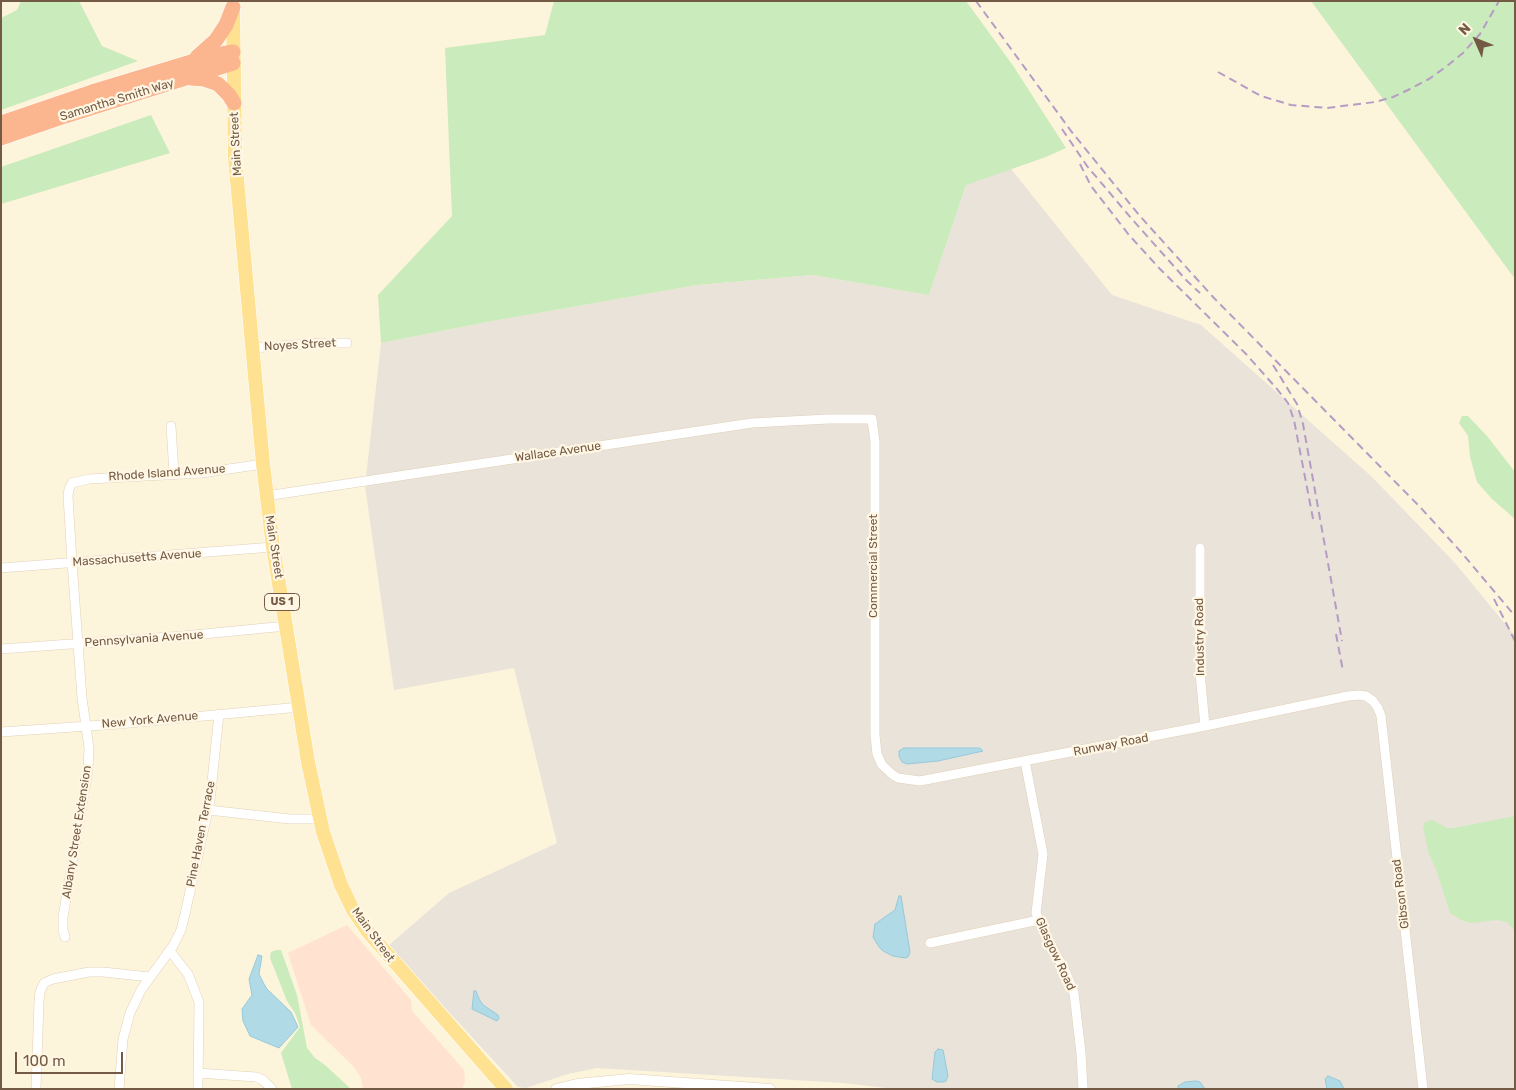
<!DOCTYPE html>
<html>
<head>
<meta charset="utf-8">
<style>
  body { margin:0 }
  #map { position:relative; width:1516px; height:1090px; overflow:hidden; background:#fdf4dc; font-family:Rubik,sans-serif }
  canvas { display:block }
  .frame { position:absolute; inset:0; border:2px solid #735a44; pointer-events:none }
  .north { position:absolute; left:1451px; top:15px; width:50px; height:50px; -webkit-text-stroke:4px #fff7e4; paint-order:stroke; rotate:314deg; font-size:14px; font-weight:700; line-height:20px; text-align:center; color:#735a44 }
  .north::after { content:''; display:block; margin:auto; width:18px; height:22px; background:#735a44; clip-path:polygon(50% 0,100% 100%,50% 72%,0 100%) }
  .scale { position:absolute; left:15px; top:1052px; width:108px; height:22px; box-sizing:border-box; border:2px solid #735a44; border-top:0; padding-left:6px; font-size:15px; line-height:18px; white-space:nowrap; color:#735a44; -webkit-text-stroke:4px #fff7e4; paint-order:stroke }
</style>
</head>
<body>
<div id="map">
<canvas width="1516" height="1090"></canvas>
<div class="frame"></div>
<div class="north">N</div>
<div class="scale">100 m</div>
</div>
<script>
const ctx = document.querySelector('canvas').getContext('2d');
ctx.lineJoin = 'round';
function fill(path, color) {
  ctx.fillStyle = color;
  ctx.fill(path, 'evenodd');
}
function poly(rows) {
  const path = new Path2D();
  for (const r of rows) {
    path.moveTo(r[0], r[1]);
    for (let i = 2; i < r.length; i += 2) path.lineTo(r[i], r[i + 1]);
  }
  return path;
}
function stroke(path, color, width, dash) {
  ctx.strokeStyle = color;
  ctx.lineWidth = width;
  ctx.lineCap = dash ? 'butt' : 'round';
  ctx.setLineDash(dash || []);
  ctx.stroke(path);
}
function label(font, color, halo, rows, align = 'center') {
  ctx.font = font + ' Rubik,sans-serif';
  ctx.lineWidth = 4.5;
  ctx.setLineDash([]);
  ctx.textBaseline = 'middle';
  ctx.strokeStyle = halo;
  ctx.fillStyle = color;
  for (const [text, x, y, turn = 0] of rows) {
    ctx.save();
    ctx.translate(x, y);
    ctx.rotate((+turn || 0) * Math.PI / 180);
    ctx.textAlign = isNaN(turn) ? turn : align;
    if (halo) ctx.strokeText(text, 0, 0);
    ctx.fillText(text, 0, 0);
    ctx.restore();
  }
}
const commercial = poly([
  [347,925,411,1000,412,1011,464,1070,465,1082,462,1089,363,1089,361,1078,354,1067,311,1025,288,953]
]);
const industrial = poly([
  [983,134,1112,295,1201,325,1372,477,1455,563,1515,636,1515,1089,895,1089,843,1083,597,1068,568,1074,526,1088,518,1087,388,946,449,893,557,843,514,668,394,690,365,486,381,343,487,322,697,285,812,275,929,295]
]);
const green = poly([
  [21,1,79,1,102,46,138,61,1,110,1,18,17,10],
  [554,1,966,1,1014,67,1066,148,1046,157,966,185,929,295,812,275,697,285,487,322,381,343,378,295,452,216,445,48,545,35],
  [1311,1,1515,1,1515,279],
  [151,115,170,153,1,204,1,167],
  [1462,416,1468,416,1487,436,1515,472,1515,519,1492,499,1477,482,1470,457,1468,436,1459,423],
  [1515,816,1515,934,1514,930,1507,922,1497,920,1471,923,1461,920,1450,913,1436,869,1429,854,1423,827,1425,822,1432,820,1447,828,1454,828],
  [276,950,281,950,297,995,307,1048,315,1058,325,1065,351,1089,292,1089,281,1053,300,1027,295,1013,287,1001,270,958,271,952]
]);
const water = poly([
  [904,748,980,748,983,751,938,761,907,764,902,762,899,756,899,751,904,748],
  [899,896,901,896,910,952,908,957,905,958,893,956,883,951,879,947,873,937,875,924,895,910,899,896],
  [258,955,262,956,259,974,264,984,267,989,291,1012,298,1027,279,1048,250,1036,243,1021,242,1009,252,995,249,979,258,955],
  [474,991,476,991,479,999,483,1005,498,1015,499,1018,497,1021,472,1009,474,991],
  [938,1049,943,1050,948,1076,946,1081,943,1082,937,1082,932,1079,935,1052,938,1049],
  [1328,1076,1340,1081,1344,1089,1327,1089,1325,1079,1328,1076],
  [1196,1081,1200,1082,1205,1089,1178,1089,1178,1086,1185,1082,1196,1081]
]);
const minor = poly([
  [252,348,321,343,347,343],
  [171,426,174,474],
  [266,496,752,423,828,419,872,419,875,442,875,735,877,754,882,765,893,775,898,778,920,781,1205,726,1348,696,1358,695,1366,696,1373,701,1378,708,1381,716,1423,1089],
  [1200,548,1200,672,1205,726],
  [1,568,273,547],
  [1,649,183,636,286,626],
  [1,732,118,724,300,707],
  [1025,761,1043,854,1036,913,1046,935,1066,973,1074,993,1081,1053,1083,1089],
  [208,810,290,819,320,819],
  [65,937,63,930,63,917,88,770,89,748,82,698,72,562,68,496,69,489,72,483,89,479,202,473,263,464],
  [930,943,1039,920],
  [170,951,188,974,199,1002,198,1089],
  [198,1073,256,1077,263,1080,272,1089],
  [36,1089,39,1001,40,992,44,983,53,979,89,972,103,972,150,977],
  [119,1089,123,1039,130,1013,141,990,173,946,181,930,185,914,210,801,219,714]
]);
const tertiary = poly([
  [556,1089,577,1084,629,1079,770,1089]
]);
const primary = poly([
  [233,8,235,158,263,464,273,547,308,762,323,832,341,885,353,910,369,933,506,1089]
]);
const motorway = poly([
  [197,57,216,40,226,25,233,7],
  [191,78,204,79,218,84,229,95,234,103],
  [1,123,92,92,211,56,233,52],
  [1,138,65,116,233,63]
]);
const rail = poly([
  [976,1,1071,131,1139,215,1214,298,1421,508,1461,552,1515,616],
  [1218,72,1261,96,1291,105,1327,108,1375,102,1393,97,1408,90,1429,79,1447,66,1463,53,1480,34,1499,1],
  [1062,129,1087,166,1131,218,1187,281,1200,293],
  [1080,164,1091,186,1129,235,1160,269,1247,355,1277,389,1288,403,1294,420,1314,524],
  [1273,365,1297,404,1303,424,1342,641],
  [1494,599,1515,641],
  [1336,634,1343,671]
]);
const shields = [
  [282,602,35]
];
const shieldNames = [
  ["US 1",282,602]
];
const streetNames = [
  ["Samantha Smith Way",117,100,-17],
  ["Main Street",236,144,-93],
  ["Noyes Street",300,345,-3],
  ["Wallace Avenue",558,452,-8],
  ["Rhode Island Avenue",167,473,-4],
  ["Main Street",274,547,81],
  ["Massachusetts Avenue",137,558,-4],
  ["Commercial Street",874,566,-90],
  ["Industry Road",1200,637,-91],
  ["Pennsylvania Avenue",144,639,-4],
  ["New York Avenue",150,720,-5],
  ["Runway Road",1111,745,-11],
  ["Albany Street Extension",77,832,-81],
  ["Pine Haven Terrace",201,834,-79],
  ["Gibson Road",1401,894,-97],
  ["Main Street",373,935,54],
  ["Glasgow Road",1055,954,65]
];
fill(commercial, '#ffe2cf');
fill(industrial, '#eae3d9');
fill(green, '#caebbb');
fill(water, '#b1dae7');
stroke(water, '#96c9d9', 1);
stroke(minor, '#e1d0b9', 10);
stroke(tertiary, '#e1d0b9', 11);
stroke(primary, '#fff', 15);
stroke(motorway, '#fff', 16);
stroke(minor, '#fff', 9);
stroke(tertiary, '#fff', 10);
stroke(primary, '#ffe192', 14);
stroke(motorway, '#fcb68f', 15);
stroke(rail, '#b69cc5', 2, [8, 5]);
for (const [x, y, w] of shields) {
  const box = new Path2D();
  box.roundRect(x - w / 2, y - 8.5, w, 17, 4);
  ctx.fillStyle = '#fff7e4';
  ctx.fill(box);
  stroke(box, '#735a44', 1);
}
label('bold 11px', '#735a44', null, shieldNames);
label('12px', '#735a44', '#fff7e4', streetNames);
</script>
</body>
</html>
